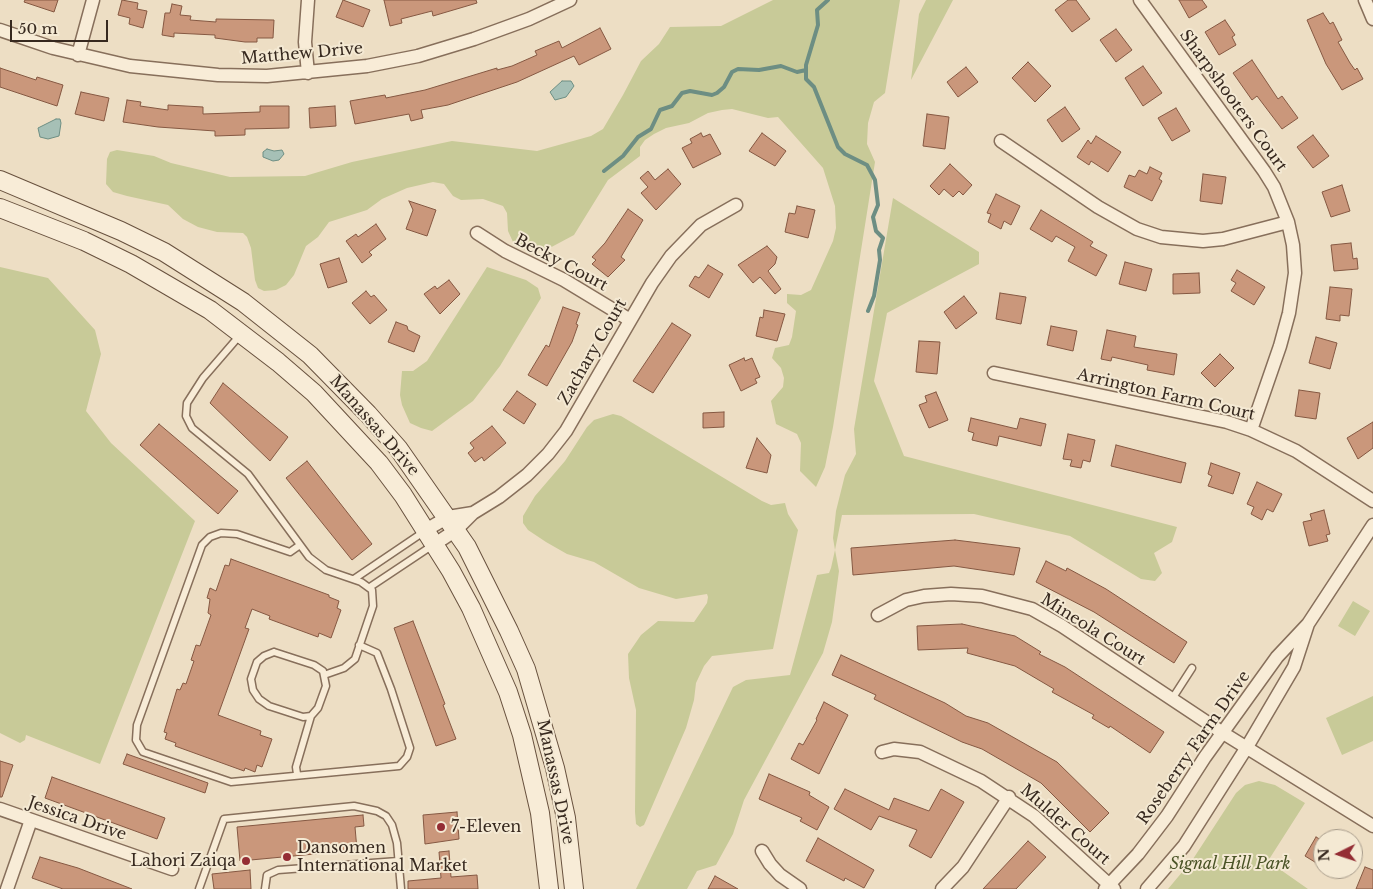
<!DOCTYPE html>
<html>
<head>
<meta charset="utf-8">
<style>
  body { margin:0 }
  #map { position:relative; width:1373px; height:889px; overflow:hidden; background:#eddec4; font-family:"Libre Baskerville",serif }
  canvas { display:block }
  .north { position:absolute; left:1313px; top:829px; width:50px; height:50px; box-sizing:border-box; background:#f4e9d3; border:1px solid #a89c8b; border-radius:50%; rotate:266deg; font-size:14px; font-weight:700; line-height:20px; text-align:center; color:#37291f }
  .north::after { content:''; display:block; margin:auto; width:18px; height:22px; background:#942d34; clip-path:polygon(50% 0,100% 100%,50% 72%,0 100%) }
  .scale { position:absolute; left:10px; top:20px; width:98px; height:22px; box-sizing:border-box; border:2px solid #37291f; border-top:0; padding-left:6px; font-size:15px; line-height:18px; white-space:nowrap; color:#37291f; -webkit-text-stroke:4px #f4e9d3; paint-order:stroke }
</style>
</head>
<body>
<div id="map">
<canvas width="1373" height="889"></canvas>
<div class="north">N</div>
<div class="scale">50 m</div>
</div>
<script>
const ctx = document.querySelector('canvas').getContext('2d');
ctx.lineJoin = 'round';
function fill(path, color) {
  ctx.fillStyle = color;
  ctx.fill(path, 'evenodd');
}
function poly(rows) {
  const path = new Path2D();
  for (const r of rows) {
    path.moveTo(r[0], r[1]);
    for (let i = 2; i < r.length; i += 2) path.lineTo(r[i], r[i + 1]);
  }
  return path;
}
function stroke(path, color, width, dash) {
  ctx.strokeStyle = color;
  ctx.lineWidth = width;
  ctx.lineCap = dash ? 'butt' : 'round';
  ctx.setLineDash(dash || []);
  ctx.stroke(path);
}
function label(font, color, halo, rows, align = 'center') {
  ctx.font = font + ' "Libre Baskerville",serif';
  ctx.lineWidth = 4;
  ctx.setLineDash([]);
  ctx.textBaseline = 'middle';
  ctx.strokeStyle = halo;
  ctx.fillStyle = color;
  for (const [text, x, y, turn = 0] of rows) {
    ctx.save();
    ctx.translate(x, y);
    ctx.rotate((+turn || 0) * Math.PI / 180);
    ctx.textAlign = isNaN(turn) ? turn : align;
    if (halo) ctx.strokeText(text, 0, 0);
    ctx.fillText(text, 0, 0);
    ctx.restore();
  }
}
const green = poly([
  [773,0,900,0,885,93,874,102,868,123,867,144,875,162,833,427,825,467,816,487,800,471,801,443,797,434,776,424,771,401,783,387,784,378,781,368,772,358,775,348,789,345,792,337,796,311,787,303,787,294,801,295,811,290,833,241,836,228,835,206,823,168,778,117,768,118,732,109,722,110,708,113,689,123,666,128,654,134,645,140,640,147,640,156,608,180,574,235,544,251,527,251,513,242,508,231,507,213,503,206,483,199,461,200,453,196,444,184,433,182,407,188,382,199,367,210,329,222,318,237,306,246,294,275,286,285,276,290,264,291,258,288,255,280,251,248,247,237,243,233,217,232,198,227,183,219,168,205,127,196,113,192,106,184,107,159,110,152,117,150,154,156,171,163,230,177,305,176,352,162,452,141,537,151,591,136,603,129,623,95,641,61,659,44,670,27,721,26],
  [926,0,953,0,911,80,919,14],
  [893,198,979,252,979,264,887,313,874,381,904,456,1177,527,1172,542,1154,553,1162,573,1155,581,1141,579,1070,536,974,514,842,515,835,550,839,571,832,622,823,653,744,800,733,834,716,865,697,871,687,889,636,889,733,687,746,680,790,675,817,575,829,573,831,568,835,550,833,538,836,511,845,475,856,454,854,429],
  [0,267,48,278,95,330,101,354,86,411,111,443,195,521,100,764,26,735,25,740,20,743,0,733],
  [487,267,526,280,538,288,541,298,500,366,473,401,432,431,421,428,410,423,402,405,400,395,402,371,413,371,427,361],
  [613,414,621,416,762,501,771,505,785,503,788,514,798,530,773,649,712,656,704,666,696,683,694,700,686,728,644,825,640,827,636,824,635,812,636,710,629,678,628,654,641,635,658,621,694,622,707,603,708,597,707,594,676,599,639,588,594,562,567,554,546,542,528,530,523,523,523,516,535,496,565,461,587,427,594,420],
  [1353,601,1370,611,1355,636,1338,626],
  [1373,696,1373,741,1342,755,1326,718],
  [1259,781,1275,785,1305,803,1268,861,1308,889,1168,889,1193,859,1236,793,1245,785]
]);
const water = poly([
  [562,81,571,81,574,86,566,97,555,100,550,92,562,81],
  [56,119,60,119,61,123,59,136,48,139,40,137,38,128,56,119],
  [267,149,274,151,282,150,284,154,279,160,273,161,263,157,263,152,267,149]
]);
const stream = poly([
  [828,0,817,10,818,25,806,65,806,79,814,87,838,147,845,154,867,165,875,180,878,205,873,217,876,231,883,238,879,250,880,260,874,296,868,311],
  [604,171,623,156,638,137,651,129,660,110,672,106,682,93,690,91,712,95,717,93,724,87,732,72,738,69,759,70,781,66,797,72,806,70]
]);
const building = poly([
  [25,0,58,0,54,12,24,2,25,0],
  [122,0,138,3,137,9,147,11,143,28,129,24,130,18,118,15,122,0],
  [343,0,370,10,363,27,336,17,343,0],
  [384,0,476,0,477,3,433,16,432,11,401,19,402,23,390,26,384,0],
  [1068,0,1076,0,1090,19,1072,32,1055,10,1068,0],
  [1179,0,1202,0,1207,7,1189,18,1179,0],
  [172,4,182,6,180,15,191,16,190,20,216,22,216,19,274,20,273,38,257,38,257,42,245,42,215,38,215,35,174,33,174,37,162,35,165,13,170,13,172,4],
  [1323,13,1330,24,1333,22,1342,40,1338,42,1350,63,1355,70,1357,68,1363,79,1342,90,1326,64,1307,20,1323,13],
  [1225,20,1235,35,1232,37,1236,45,1219,55,1205,32,1225,20],
  [600,28,611,49,579,65,574,56,517,82,448,105,421,110,423,118,411,121,409,114,355,124,350,101,385,95,386,98,425,90,497,68,497,70,512,66,537,55,535,51,559,41,562,48,600,28],
  [1116,29,1132,50,1116,62,1100,40,1116,29],
  [1252,60,1278,99,1282,96,1298,118,1282,129,1257,96,1252,100,1233,73,1252,60],
  [1028,62,1051,86,1035,102,1012,78,1028,62],
  [1143,66,1162,93,1143,106,1125,78,1143,66],
  [966,67,978,82,958,97,947,82,966,67],
  [0,68,36,80,37,77,63,85,57,106,0,87,0,68],
  [81,92,109,98,104,121,75,114,81,92],
  [127,100,141,102,140,106,168,110,168,105,203,107,203,114,260,112,260,106,289,106,289,128,245,129,245,135,215,136,215,131,158,127,123,122,127,100],
  [335,106,336,126,310,128,309,108,335,106],
  [1065,107,1080,129,1062,142,1047,120,1065,107],
  [1176,108,1190,131,1172,141,1158,118,1176,108],
  [927,114,949,117,945,149,923,146,927,114],
  [701,133,703,137,710,134,721,154,693,168,682,148,692,143,690,139,701,133],
  [762,133,786,151,775,166,749,151,762,133],
  [1313,135,1329,156,1313,168,1297,147,1313,135],
  [1096,136,1121,152,1108,172,1091,161,1089,165,1077,157,1088,140,1091,144,1096,136],
  [950,164,972,185,963,195,959,191,953,197,944,189,939,195,930,186,950,164],
  [1150,167,1162,173,1159,179,1162,181,1152,201,1124,187,1129,175,1135,177,1139,170,1147,174,1150,167],
  [668,169,681,184,656,210,641,193,648,187,640,178,648,171,655,180,668,169],
  [1203,174,1226,177,1222,204,1200,201,1203,174],
  [1342,185,1350,211,1331,217,1322,192,1342,185],
  [996,194,1020,206,1011,225,1004,221,1001,229,988,222,991,214,987,213,996,194],
  [409,201,436,210,427,236,406,229,413,210,409,201],
  [797,206,815,210,808,238,785,232,789,213,795,214,797,206],
  [628,209,643,220,621,257,625,260,608,277,592,264,596,260,592,257,605,243,628,209],
  [1041,210,1093,242,1090,246,1107,255,1096,276,1068,261,1075,247,1056,236,1052,242,1030,229,1041,210],
  [376,224,386,239,369,252,372,255,362,263,346,241,356,234,358,237,376,224],
  [1351,243,1353,259,1357,258,1358,269,1334,271,1331,245,1351,243],
  [767,246,777,257,775,264,768,271,781,289,775,294,760,277,753,283,738,265,767,246],
  [339,258,347,282,328,288,320,264,339,258],
  [1125,262,1152,269,1146,291,1119,284,1125,262],
  [708,265,723,274,709,298,689,286,695,276,699,278,708,265],
  [1237,270,1265,287,1254,305,1231,291,1236,283,1231,280,1237,270],
  [1199,273,1200,293,1173,294,1173,274,1199,273],
  [449,280,460,294,440,314,424,294,435,286,437,289,449,280],
  [1330,287,1352,289,1349,316,1340,315,1340,321,1326,319,1330,287],
  [366,291,371,297,374,295,387,310,370,324,352,303,366,291],
  [1000,293,1026,297,1021,324,996,319,1000,293],
  [964,296,977,313,956,329,944,312,964,296],
  [563,307,580,313,576,324,578,325,572,342,547,386,528,375,546,345,549,347,563,307],
  [764,310,785,314,777,341,756,336,760,317,763,318,764,310],
  [396,322,407,326,408,330,420,336,414,352,388,342,396,322],
  [672,323,691,335,653,393,633,381,672,323],
  [1051,326,1077,331,1073,351,1047,345,1051,326],
  [1107,330,1136,336,1134,347,1177,354,1174,375,1147,370,1148,365,1112,357,1111,361,1101,359,1107,330],
  [1316,337,1337,343,1330,369,1309,363,1316,337],
  [919,341,940,342,937,374,916,372,919,341],
  [1220,354,1234,368,1215,387,1201,373,1220,354],
  [744,358,745,361,752,358,760,377,755,379,757,383,741,391,729,365,744,358],
  [223,383,288,437,270,461,210,403,223,383],
  [1299,390,1320,393,1316,419,1295,416,1299,390],
  [517,391,536,404,524,424,503,410,517,391],
  [936,392,948,420,929,428,919,405,927,402,925,396,936,392],
  [724,412,724,427,703,428,703,413,724,412],
  [971,418,1017,429,1020,418,1046,424,1041,446,999,436,997,446,972,440,974,433,968,431,971,418],
  [1373,422,1373,448,1358,459,1347,438,1373,422],
  [159,424,238,491,218,514,140,445,159,424],
  [492,426,506,443,484,461,482,457,475,462,468,453,474,448,470,443,492,426],
  [1068,434,1095,440,1090,462,1083,460,1081,468,1070,466,1072,460,1063,459,1068,434],
  [757,438,771,455,767,473,746,468,757,438],
  [1116,445,1186,463,1181,483,1111,466,1116,445],
  [307,461,372,544,352,560,286,478,307,461],
  [1211,463,1240,473,1233,494,1208,486,1212,476,1208,474,1211,463],
  [1257,482,1282,494,1273,512,1267,509,1262,520,1251,514,1254,507,1247,504,1257,482],
  [1324,510,1330,534,1326,535,1328,541,1309,546,1303,522,1312,520,1310,514,1324,510],
  [955,540,1020,548,1014,575,954,566,853,575,851,548,955,540],
  [231,559,329,595,329,597,339,601,337,608,341,610,331,638,319,633,318,637,269,619,270,616,252,609,245,628,249,629,218,715,261,731,260,735,272,739,262,767,257,765,255,772,245,768,244,771,175,746,176,743,165,739,167,733,164,732,177,689,180,690,183,683,186,684,194,661,191,660,196,645,200,646,211,615,208,613,210,599,207,598,210,588,216,591,225,565,229,566,231,559],
  [1046,561,1066,571,1067,568,1106,589,1187,642,1174,663,1094,612,1036,582,1046,561],
  [413,621,445,704,443,705,456,739,436,746,394,628,413,621],
  [962,624,1015,636,1041,652,1039,654,1065,667,1164,732,1150,753,1110,726,1109,728,1092,718,1094,715,1052,692,1054,689,1015,666,967,653,968,648,918,650,917,626,962,624],
  [841,655,945,703,966,716,988,723,1057,762,1109,813,1090,832,1041,783,982,749,962,742,874,699,876,695,832,675,841,655],
  [824,702,848,715,819,774,791,759,799,743,803,745,817,720,816,719,824,702],
  [127,754,208,783,205,793,123,764,127,754],
  [0,761,13,765,2,797,0,797,0,761],
  [769,774,810,792,809,795,829,807,817,830,800,821,802,818,759,799,769,774],
  [52,777,165,818,157,839,45,798,52,777],
  [845,789,889,810,894,798,929,811,941,789,964,802,931,858,909,846,917,830,879,816,871,830,834,809,845,789],
  [457,812,459,839,425,844,423,815,457,812],
  [363,815,364,826,355,827,357,850,240,861,237,827,363,815],
  [1316,837,1323,841,1323,867,1305,856,1316,837],
  [818,838,874,870,864,888,845,878,844,881,806,861,818,838],
  [1028,841,1046,857,1016,889,983,889,1028,841],
  [449,851,451,877,477,875,478,889,408,889,408,881,441,878,439,852,449,851],
  [40,857,78,868,132,889,63,889,32,878,40,857],
  [1365,867,1373,870,1373,889,1356,889,1365,867],
  [250,870,251,889,214,889,212,874,250,870],
  [715,876,738,889,708,889,715,876]
]);
const lane = poly([
  [241,334,203,378,187,403,186,416,192,428,248,474,309,557,326,570,361,582,372,590,373,606,355,659,344,668,324,675],
  [300,545,290,552,237,534,221,533,210,537,202,545,137,725,136,740,143,752,231,782,399,766,407,757,410,748,391,689,377,653,359,645],
  [354,579,425,531],
  [370,587,433,545],
  [274,652,314,665,323,671,326,686,318,708,311,716,303,717,269,706,259,699,253,690,251,679,257,662,264,656,274,652],
  [1172,699,1192,668],
  [297,774,296,767,311,716],
  [199,889,224,819,354,806,377,811,386,816,392,825,397,843,401,889],
  [265,889,267,875,278,870,398,861]
]);
const street = poly([
  [308,0,305,42,308,73],
  [1140,0,1264,171,1274,187,1288,222,1293,245,1295,273,1289,313,1280,346,1251,430],
  [1365,0,1373,19],
  [0,30,53,48,130,66,218,75,267,76,367,66,418,56,474,39,529,19,570,0],
  [78,55,93,0],
  [1001,141,1098,207,1137,229,1161,237,1203,241,1223,239,1288,222],
  [477,233,505,251,564,280,630,320],
  [994,373,1227,422,1251,430,1296,451,1373,501],
  [426,530,448,517,473,513],
  [435,544,456,530,473,513,499,497,527,475,548,454,566,431,652,283,671,256,701,225,736,205],
  [878,615,906,600,924,596,951,594,982,596,1032,609,1062,626,1223,733,1373,826],
  [882,752,894,749,920,752,981,781,1034,816,1114,889],
  [0,809,172,869],
  [762,851,770,864,780,875,800,889],
  [7,889,31,820],
  [942,889,963,867,1009,797],
  [1105,889,1138,854,1167,816,1205,757,1277,657,1308,624,1373,525],
  [1147,889,1184,846,1247,747,1294,667,1308,624]
]);
const secondary = poly([
  [0,180,121,231,164,252,243,302,310,355,368,414,398,448,467,547,509,631,526,669,555,768,566,818,574,889],
  [0,208,84,241,131,264,210,310,278,362,314,393,379,463,403,495,451,571,471,608,508,692,522,735,540,813,549,889]
]);
const markers = [
  [441,827,5,"#942d34"],
  [287,857,5,"#942d34"],
  [246,861,5,"#942d34"]
];
const streetNames = [
  ["Matthew Drive",302,54,-5],
  ["Sharpshooters Court",1233,101,54],
  ["Becky Court",561,263,28],
  ["Zachary Court",593,352,-60],
  ["Arrington Farm Court",1166,395,13],
  ["Manassas Drive",374,426,49],
  ["Mineola Court",1093,630,32],
  ["Roseberry Farm Drive",1194,748,-55],
  ["Manassas Drive",555,782,78],
  ["Jessica Drive",77,819,19],
  ["Mulder Court",1065,825,41]
];
const poiNames = [
  ["7-Eleven",451,827],
  ["Dansomen",297,848],
  ["International Market",297,866],
  ["Lahori Zaiqa",236,861,"right"]
];
const parkNames = [
  ["Signal Hill Park",1230,864]
];
fill(green, '#c8ca98');
fill(water, '#a6c0b6');
stroke(water, '#6d8e83', 1);
stroke(stream, '#6d8e83', 4);
fill(building, '#ca977b');
stroke(building, '#855842', 1);
stroke(lane, '#876f5b', 9);
stroke(street, '#876f5b', 15);
stroke(secondary, '#68513e', 20);
stroke(lane, '#f8ecd7', 6);
stroke(street, '#f8ecd7', 12);
stroke(secondary, '#f8ecd7', 18);
for (const [x, y, r, color] of markers) {
  const dot = new Path2D();
  dot.arc(x, y, r, 0, 2 * Math.PI);
  ctx.fillStyle = color;
  ctx.fill(dot);
  stroke(dot, '#f4e9d3', 2);
}
label('16px', '#37291f', '#f4e9d3', streetNames);
label('16px', '#37291f', '#f4e9d3', poiNames, 'left');
label('italic 16px', '#4a5326', '#f4e9d3', parkNames);
</script>
</body>
</html>
